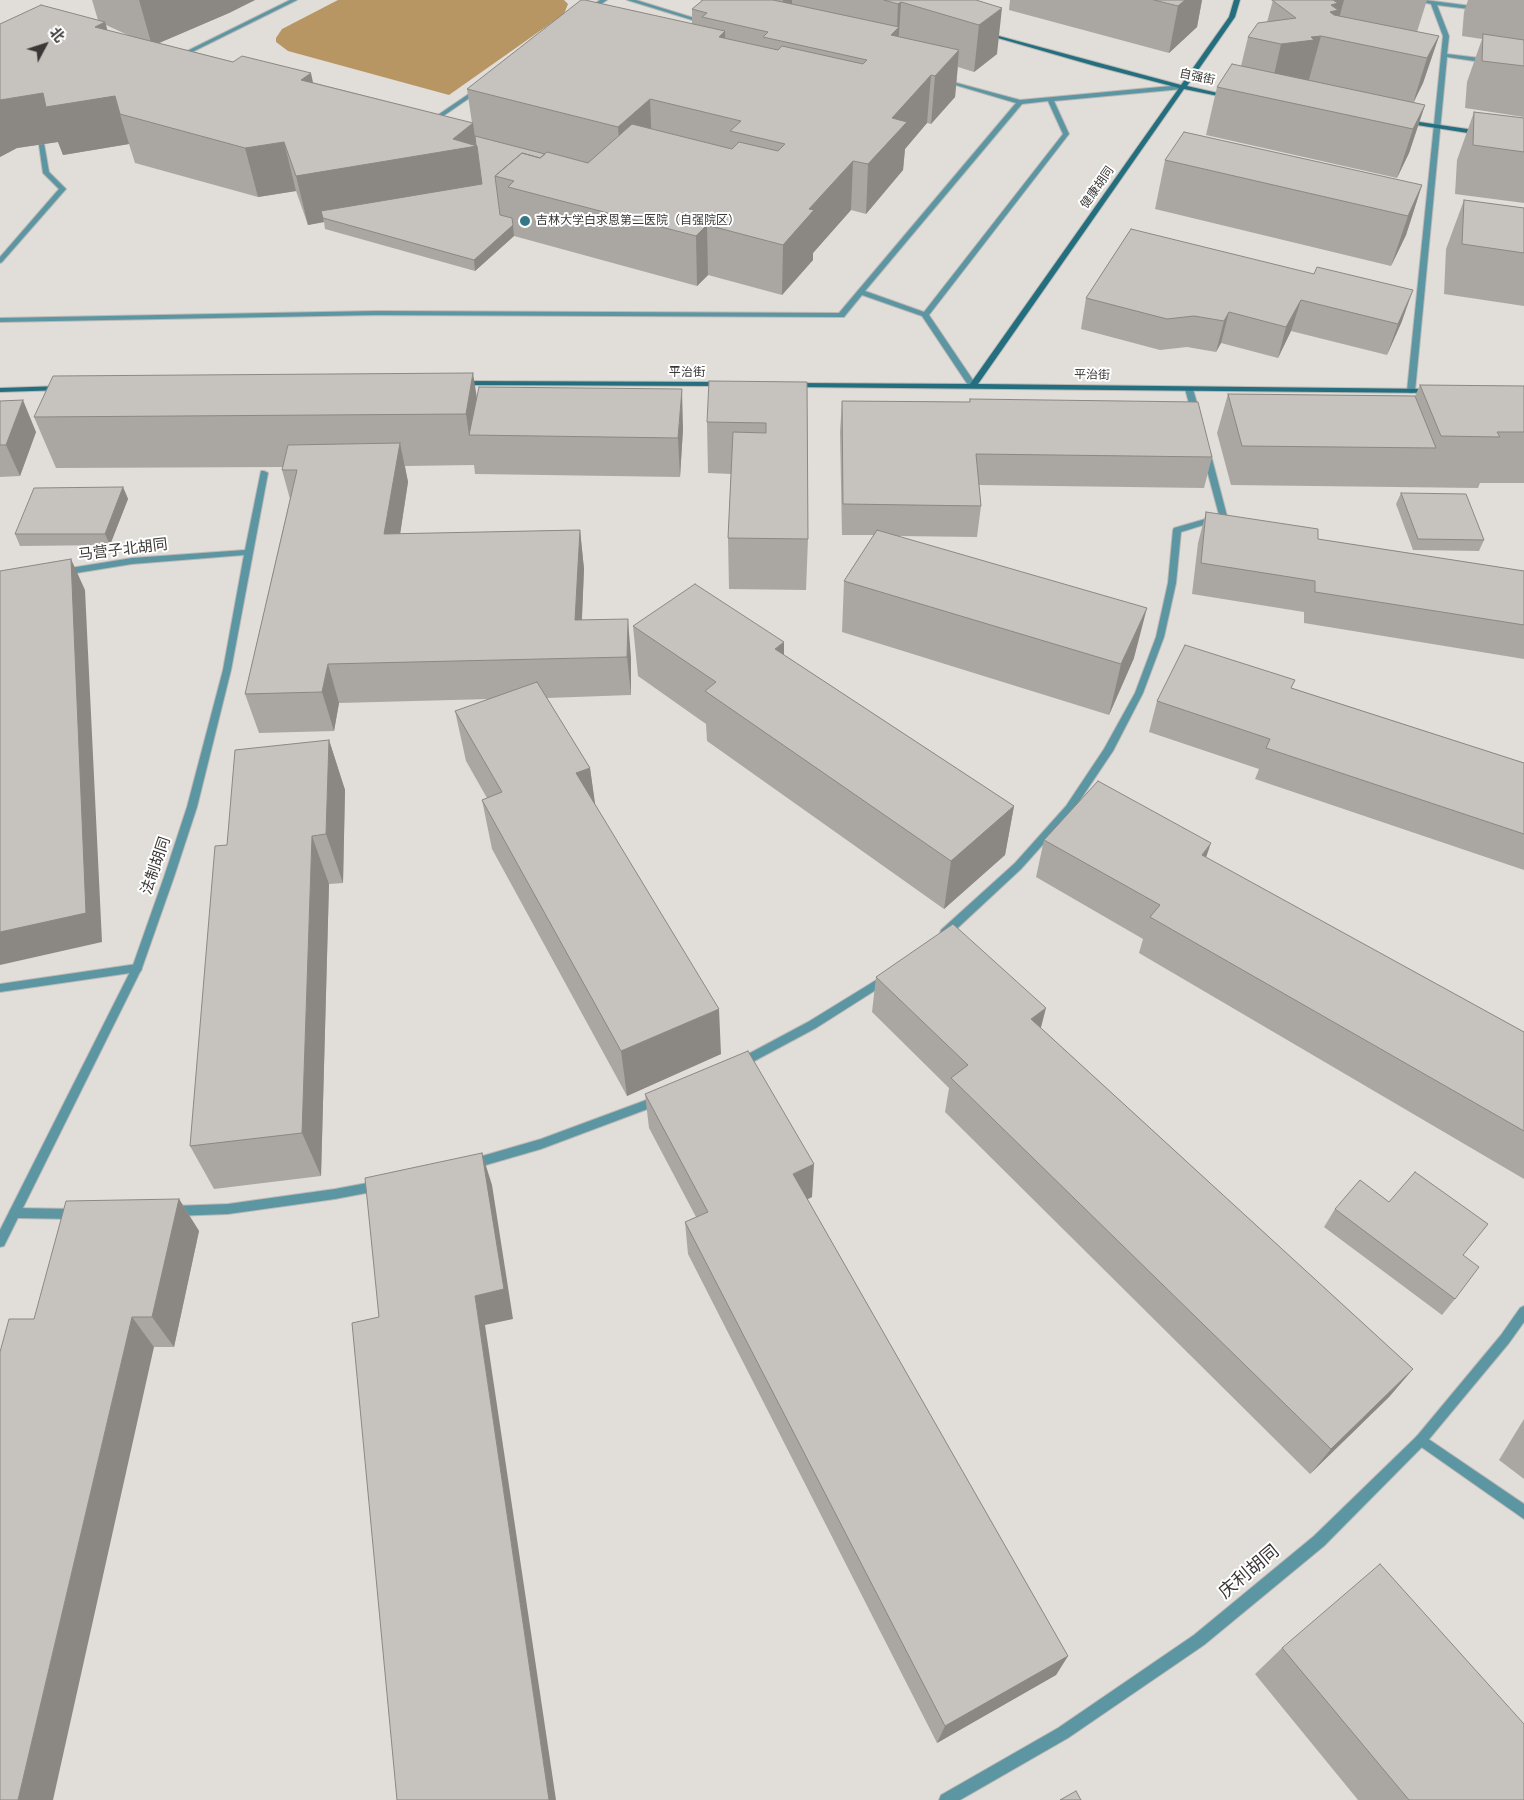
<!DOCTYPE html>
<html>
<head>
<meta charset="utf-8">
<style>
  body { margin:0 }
  #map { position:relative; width:1524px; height:1800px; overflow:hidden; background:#e1ded9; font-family:"Source Sans 3","Noto Sans SC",sans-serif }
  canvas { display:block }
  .north { position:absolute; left:20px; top:20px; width:50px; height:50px; -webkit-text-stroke:4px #fff; paint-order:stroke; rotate:50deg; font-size:14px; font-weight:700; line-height:20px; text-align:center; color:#393836 }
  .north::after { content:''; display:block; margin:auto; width:18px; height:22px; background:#393836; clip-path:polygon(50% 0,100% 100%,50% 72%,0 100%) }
</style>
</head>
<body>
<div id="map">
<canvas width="1524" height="1800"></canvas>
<div class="north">北</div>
</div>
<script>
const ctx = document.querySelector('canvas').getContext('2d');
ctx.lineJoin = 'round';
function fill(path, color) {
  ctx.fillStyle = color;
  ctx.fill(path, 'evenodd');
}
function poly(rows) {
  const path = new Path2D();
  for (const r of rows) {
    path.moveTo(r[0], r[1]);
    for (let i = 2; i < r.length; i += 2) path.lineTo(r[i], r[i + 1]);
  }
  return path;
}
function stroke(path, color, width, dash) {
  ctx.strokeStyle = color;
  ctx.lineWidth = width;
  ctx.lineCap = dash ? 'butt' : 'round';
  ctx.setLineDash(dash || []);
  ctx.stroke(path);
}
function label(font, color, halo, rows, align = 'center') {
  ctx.font = font + ' "Source Sans 3","Noto Sans SC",sans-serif';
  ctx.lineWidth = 4;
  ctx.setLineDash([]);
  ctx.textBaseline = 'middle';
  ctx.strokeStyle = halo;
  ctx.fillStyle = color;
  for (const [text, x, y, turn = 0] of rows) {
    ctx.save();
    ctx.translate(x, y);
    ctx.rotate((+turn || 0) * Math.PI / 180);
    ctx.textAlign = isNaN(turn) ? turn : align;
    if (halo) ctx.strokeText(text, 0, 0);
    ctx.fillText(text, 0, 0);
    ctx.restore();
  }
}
const forest = poly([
  [338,0,564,0,568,4,564,14,449,95,288,51,276,42,276,38,282,29]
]);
const lane = poly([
  [290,0,297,0,180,58,175,57,290,0],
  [600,0,607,0,591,11,587,11,587,9,600,0],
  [627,0,636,0,707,22,702,23,627,0],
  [1412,0,1425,0,1479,7,1480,8,1477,10,1437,5,1449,36,1447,54,1488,59,1491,61,1488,63,1447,57,1415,391,1411,393,1407,391,1443,36,1431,4,1412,0],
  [942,79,1020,100,1182,85,1185,87,1182,89,1054,101,1069,134,929,315,977,386,976,388,970,388,922,316,862,295,844,317,841,317,376,315,0,322,0,318,376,311,839,313,1016,103,942,81,942,79],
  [1048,101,1063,134,924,312,865,291,1022,104,1048,101],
  [476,89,481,90,433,123,429,123,429,121,476,89],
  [37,131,42,132,49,172,66,189,2,262,0,263,0,257,59,189,43,173,37,131],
  [1186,387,1189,387,1193,389,1200,414,1199,416,1196,416,1192,414,1185,389,1186,387],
  [1204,453,1210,453,1211,455,1227,516,1226,518,1181,532,1176,583,1164,637,1143,693,1113,751,1072,812,1021,869,949,936,941,936,940,933,941,930,1015,863,1066,806,1104,749,1135,693,1156,637,1168,583,1173,530,1174,528,1219,515,1203,455,1204,453],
  [137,964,141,965,142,968,141,971,137,972,0,992,0,984,137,964],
  [886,974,890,975,891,978,890,981,816,1028,745,1066,741,1068,737,1066,736,1063,737,1060,808,1022,886,974],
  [657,1096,661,1098,662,1101,661,1104,541,1149,472,1169,468,1168,466,1164,468,1160,472,1159,541,1139,657,1096],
  [378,1181,382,1182,384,1186,382,1190,335,1199,228,1214,174,1216,170,1215,168,1211,170,1207,174,1206,228,1204,335,1189,378,1181],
  [15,1208,75,1209,79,1210,81,1214,79,1218,75,1219,15,1218,11,1217,9,1213,11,1209,15,1208],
  [1421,1434,1524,1504,1524,1519,1417,1444,1415,1440,1417,1436,1421,1434]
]);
const street = poly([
  [261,471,264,471,268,473,231,670,197,807,174,877,142,968,4,1246,0,1247,0,1230,132,968,164,877,187,807,223,670,244,555,132,564,64,575,60,572,64,569,132,558,245,550,261,471],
  [1524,1306,1524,1322,1509,1343,1425,1444,1324,1546,1204,1645,1068,1738,960,1800,939,1800,941,1795,1058,1728,1194,1635,1314,1536,1417,1436,1501,1335,1520,1308,1524,1306]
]);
const secondary = poly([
  [1234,0,1240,0,1235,17,1187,86,1231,96,1228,98,1184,89,978,384,1431,389,1434,389,1434,393,792,387,791,385,795,383,970,384,1179,88,1095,66,984,34,984,32,1181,85,1229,17,1234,0],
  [1406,120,1481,131,1484,133,1481,135,1404,123,1403,122,1406,120],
  [460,381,721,382,725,384,721,386,463,385,460,385,460,381],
  [61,386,65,388,64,390,0,392,0,388,61,386]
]);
const wall = poly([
  [92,0,255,0,229,13,159,43,472,123,467,89,692,24,692,9,702,1,700,0,976,0,997,54,974,72,958,67,955,97,931,124,927,123,905,149,903,170,866,214,851,210,813,253,813,260,782,295,708,275,697,286,514,236,475,271,325,229,324,222,308,225,296,191,258,197,135,163,129,144,63,155,58,142,17,148,0,157,0,24,98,20],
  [106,25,130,36,107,30],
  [1010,0,1202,0,1197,27,1169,53,1009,10],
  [1273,0,1427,0,1417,32,1439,36,1423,83,1413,102,1425,105,1409,153,1397,178,1206,135,1217,87,1241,66,1248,37,1267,22],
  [1467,0,1524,0,1524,117,1465,108,1467,82,1482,39,1462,36,1464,12,1468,0],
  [1474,112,1524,118,1524,203,1455,194,1457,160],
  [1165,160,1422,185,1406,235,1391,266,1155,209],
  [1464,200,1524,208,1524,306,1444,294,1446,249],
  [1131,229,1402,321,1387,355,1291,331,1278,358,1221,343,1216,352,1187,347,1160,350,1081,329,1086,298],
  [807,382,808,539,806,590,729,589,728,538,731,474,708,473,707,422],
  [1420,385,1524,386,1524,483,1480,483,1478,488,1231,485,1217,433,1228,394,1415,396],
  [477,397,683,429,680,477,475,474,474,465,405,466,408,482,400,534,580,530,584,569,582,620,631,658,631,695,547,698,590,768,595,806,721,1054,627,1096,492,849,482,800,487,798,466,761,455,711,490,699,339,703,334,731,259,733,245,694,290,499,282,470,283,467,56,468,34,417],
  [970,399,1212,457,1204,488,979,485,981,506,977,537,897,536,1134,658,1109,715,842,632,844,581,874,535,842,535,840,432,842,401,969,402],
  [0,401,36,432,20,476,0,477],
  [123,487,128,499,110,545,20,546,15,534],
  [1401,493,1484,540,1479,551,1413,550,1396,504],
  [1206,512,1318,539,1524,571,1524,659,1304,623,1304,612,1192,594,1198,543],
  [633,626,784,655,1014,806,1005,855,944,909,707,741,706,724,638,676],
  [1292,688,1524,763,1524,870,1255,779,1259,769,1149,732,1157,701],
  [329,740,345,790,343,883,329,884,321,1176,214,1189,190,1146,227,845],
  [1044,840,1206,858,1524,1032,1524,1179,1139,953,1143,939,1036,877],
  [876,977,1041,1028,1413,1369,1389,1397,1310,1474,945,1112,949,1088,872,1012],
  [645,1094,812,1197,807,1199,1068,1656,1056,1675,937,1743,688,1254,685,1222,696,1217,649,1128],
  [179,1199,199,1231,174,1347,154,1347,34,1319],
  [1389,1202,1463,1255,1455,1299,1442,1315,1324,1227,1335,1209],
  [1524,1419,1524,1479,1499,1460],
  [1282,1648,1524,1800,1358,1800,1255,1674]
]);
const shadedWall = poly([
  [139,0,255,0,229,13,152,46],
  [783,0,792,0,792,19,783,25],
  [1185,0,1202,0,1197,27,1169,53,1178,6],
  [1314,0,1344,0,1336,29],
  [901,2,898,49,891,35,897,29,898,4],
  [1002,8,997,54,974,72,979,25],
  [105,22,119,69,95,27],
  [725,31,726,78,719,37],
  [1321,36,1308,83,1270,92,1281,44,1311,37],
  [1439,36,1423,83,1412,106,1427,58],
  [959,50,955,97,931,124,935,76],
  [311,73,321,120,301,80],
  [931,75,927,123,905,149,903,170,866,214,868,164,892,118],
  [43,93,115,96,120,114,129,144,63,155,58,142,17,148,0,157,0,100],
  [650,99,652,147,622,176,618,127],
  [1425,105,1409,153,1397,178,1413,129],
  [473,123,476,146,477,146,484,194,321,211,324,222,308,225,296,176,453,139],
  [284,142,296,191,258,197,245,148],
  [853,161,851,210,813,253,813,260,782,295,783,245,809,209],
  [1422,185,1406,235,1391,266,1408,216],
  [513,225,514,236,475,271,474,260],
  [707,225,708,275,697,286,696,236],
  [1413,290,1402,321,1387,355,1398,324],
  [1301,300,1291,331,1278,358,1286,327],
  [1229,312,1221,343,1216,352,1224,321],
  [473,373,481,424,469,435,466,414],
  [682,389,683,429,680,477,678,438],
  [23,400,36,432,20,476,6,445],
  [400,443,408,482,394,574,384,534],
  [123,487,128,499,110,545,105,534],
  [580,530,584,569,580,659,575,620],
  [71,559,85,590,102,942,0,965,0,932],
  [1147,608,1134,658,1109,715,1121,664],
  [628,619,631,658,631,695,627,657],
  [784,642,784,693,775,649],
  [328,664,339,703,334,731,322,692],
  [329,740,345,790,343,883,326,834],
  [590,768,597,817,576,773],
  [1014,806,1005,855,944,909,951,861],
  [312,836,329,884,321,1176,302,1133],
  [1211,843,1198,881,1202,855],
  [1046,1008,1037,1043,1031,1019],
  [719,1009,721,1054,627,1096,621,1051],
  [482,1153,492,1185,513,1319,485,1325,556,1800,549,1800,475,1296],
  [814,1164,812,1197,792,1207,793,1174],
  [179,1199,199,1231,174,1347,152,1317],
  [132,1317,154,1347,53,1800,18,1800],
  [1413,1369,1389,1397,1310,1474,1331,1449],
  [1068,1656,1056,1675,937,1743,945,1726]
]);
const building = poly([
  [581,0,585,0,725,31,719,37,778,50,782,46,863,64,867,60,763,37,768,32,702,17,707,13,692,9,703,0,773,0,899,27,891,35,959,50,935,76,931,75,892,118,907,122,868,164,853,161,809,209,814,210,783,245,707,225,696,236,508,187,514,181,495,176,522,153,540,158,547,152,588,163,632,124,732,149,739,142,778,151,785,144,730,131,741,121,650,99,618,127,467,89,581,0],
  [884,0,976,0,1002,8,979,25,901,2,898,4,884,0],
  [1154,0,1185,0,1178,6,1154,0],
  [1272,0,1333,0,1338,3,1331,5,1338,10,1330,12,1334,15,1439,36,1427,58,1321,36,1311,37,1314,40,1281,44,1248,37,1258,23,1296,18,1272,0],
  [41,5,105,22,95,27,233,62,242,56,311,73,301,80,473,123,453,139,477,146,296,176,284,142,245,148,120,114,115,96,46,107,43,93,0,100,0,24,41,5],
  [1483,34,1524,40,1524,66,1482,61,1483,34],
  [1232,64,1425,105,1413,129,1217,87,1232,64],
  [1474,112,1524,118,1524,152,1473,145,1474,112],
  [1184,132,1422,185,1408,216,1165,160,1184,132],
  [475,136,545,154,540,158,522,153,495,176,500,215,512,218,513,225,474,260,323,218,321,211,482,184,477,146,476,145,475,136],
  [1464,200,1524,208,1524,253,1462,244,1464,200],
  [1131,229,1314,274,1317,267,1413,290,1398,324,1301,300,1286,327,1229,312,1224,321,1194,316,1167,319,1086,298,1131,229],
  [473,373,466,414,34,417,53,376,473,373],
  [709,381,807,382,808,539,728,538,733,432,766,433,766,423,707,422,709,381],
  [1420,385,1524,386,1524,432,1497,432,1500,437,1441,436,1420,385],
  [479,387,682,389,678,438,469,435,479,387],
  [1228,394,1415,396,1436,448,1242,446,1228,394],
  [970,399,1198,402,1212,457,976,454,981,506,843,504,842,401,970,402,970,399],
  [23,400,6,445,0,445,0,401,23,400],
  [400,443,384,534,580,530,575,620,628,619,627,657,328,664,322,692,245,694,297,470,282,470,288,445,400,443],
  [123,487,105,534,15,534,34,488,123,487],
  [1401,493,1466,494,1484,540,1418,539,1401,493],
  [1206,512,1318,529,1318,539,1524,571,1524,625,1315,592,1315,581,1201,563,1206,512],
  [877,530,1147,608,1121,664,844,581,877,530],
  [71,559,86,913,0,932,0,571,71,559],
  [695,584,784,642,775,649,1014,806,951,861,705,691,716,682,633,626,695,584],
  [1185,645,1295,680,1291,688,1524,763,1524,834,1266,748,1270,739,1157,701,1185,645],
  [537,682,590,768,576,773,719,1009,621,1051,482,800,502,792,455,711,537,682],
  [329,740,326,834,312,836,302,1133,190,1146,215,846,227,845,235,750,329,740],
  [1098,781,1211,843,1202,855,1524,1032,1524,1131,1150,917,1160,905,1044,840,1098,781],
  [953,924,1046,1008,1031,1019,1413,1369,1331,1449,951,1078,968,1065,876,977,953,924],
  [748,1051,814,1164,793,1174,1068,1656,945,1726,685,1222,708,1212,645,1094,748,1051],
  [482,1153,504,1289,475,1296,549,1800,397,1800,352,1323,379,1317,365,1178,482,1153],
  [1415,1172,1488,1224,1463,1255,1479,1267,1455,1299,1335,1209,1360,1180,1389,1202,1415,1172],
  [179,1199,152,1317,132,1317,18,1800,0,1800,0,1352,9,1319,34,1319,66,1201,179,1199],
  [1380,1564,1524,1724,1524,1800,1409,1800,1282,1648,1380,1564],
  [1076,1791,1081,1800,1060,1800,1076,1791]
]);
const markers = [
  [525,221,6,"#347888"]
];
const farStreetnames = [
  ["自强街",1197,78,12],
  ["健康胡同",1098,188,-55],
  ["平治街",687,373],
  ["平治街",1092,376,1]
];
const farPoinames = [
  ["吉林大学白求恩第二医院（自强院区）",536,221]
];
const streetNames = [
  ["马营子北胡同",123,551,-7],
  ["法制胡同",157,866,-71]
];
const nearStreetnames = [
  ["庆利胡同",1250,1573,-40]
];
fill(forest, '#b89663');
stroke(lane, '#bcb9b5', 2);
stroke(street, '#bcb9b5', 2);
stroke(secondary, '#bcb9b5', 2);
fill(lane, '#5d96a3');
fill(street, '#5d96a3');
fill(secondary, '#246f7f');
fill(wall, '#aaa7a3');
fill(shadedWall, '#8b8884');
fill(building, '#c6c2bd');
stroke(building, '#8b8884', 1);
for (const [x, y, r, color] of markers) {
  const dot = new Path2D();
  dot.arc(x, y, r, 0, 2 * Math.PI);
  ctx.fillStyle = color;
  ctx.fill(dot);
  stroke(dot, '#fff', 2);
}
label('12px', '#393836', '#fff', farStreetnames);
label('12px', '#393836', '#fff', farPoinames, 'left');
label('15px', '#393836', '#fff', streetNames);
label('18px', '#393836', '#fff', nearStreetnames);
</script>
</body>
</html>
